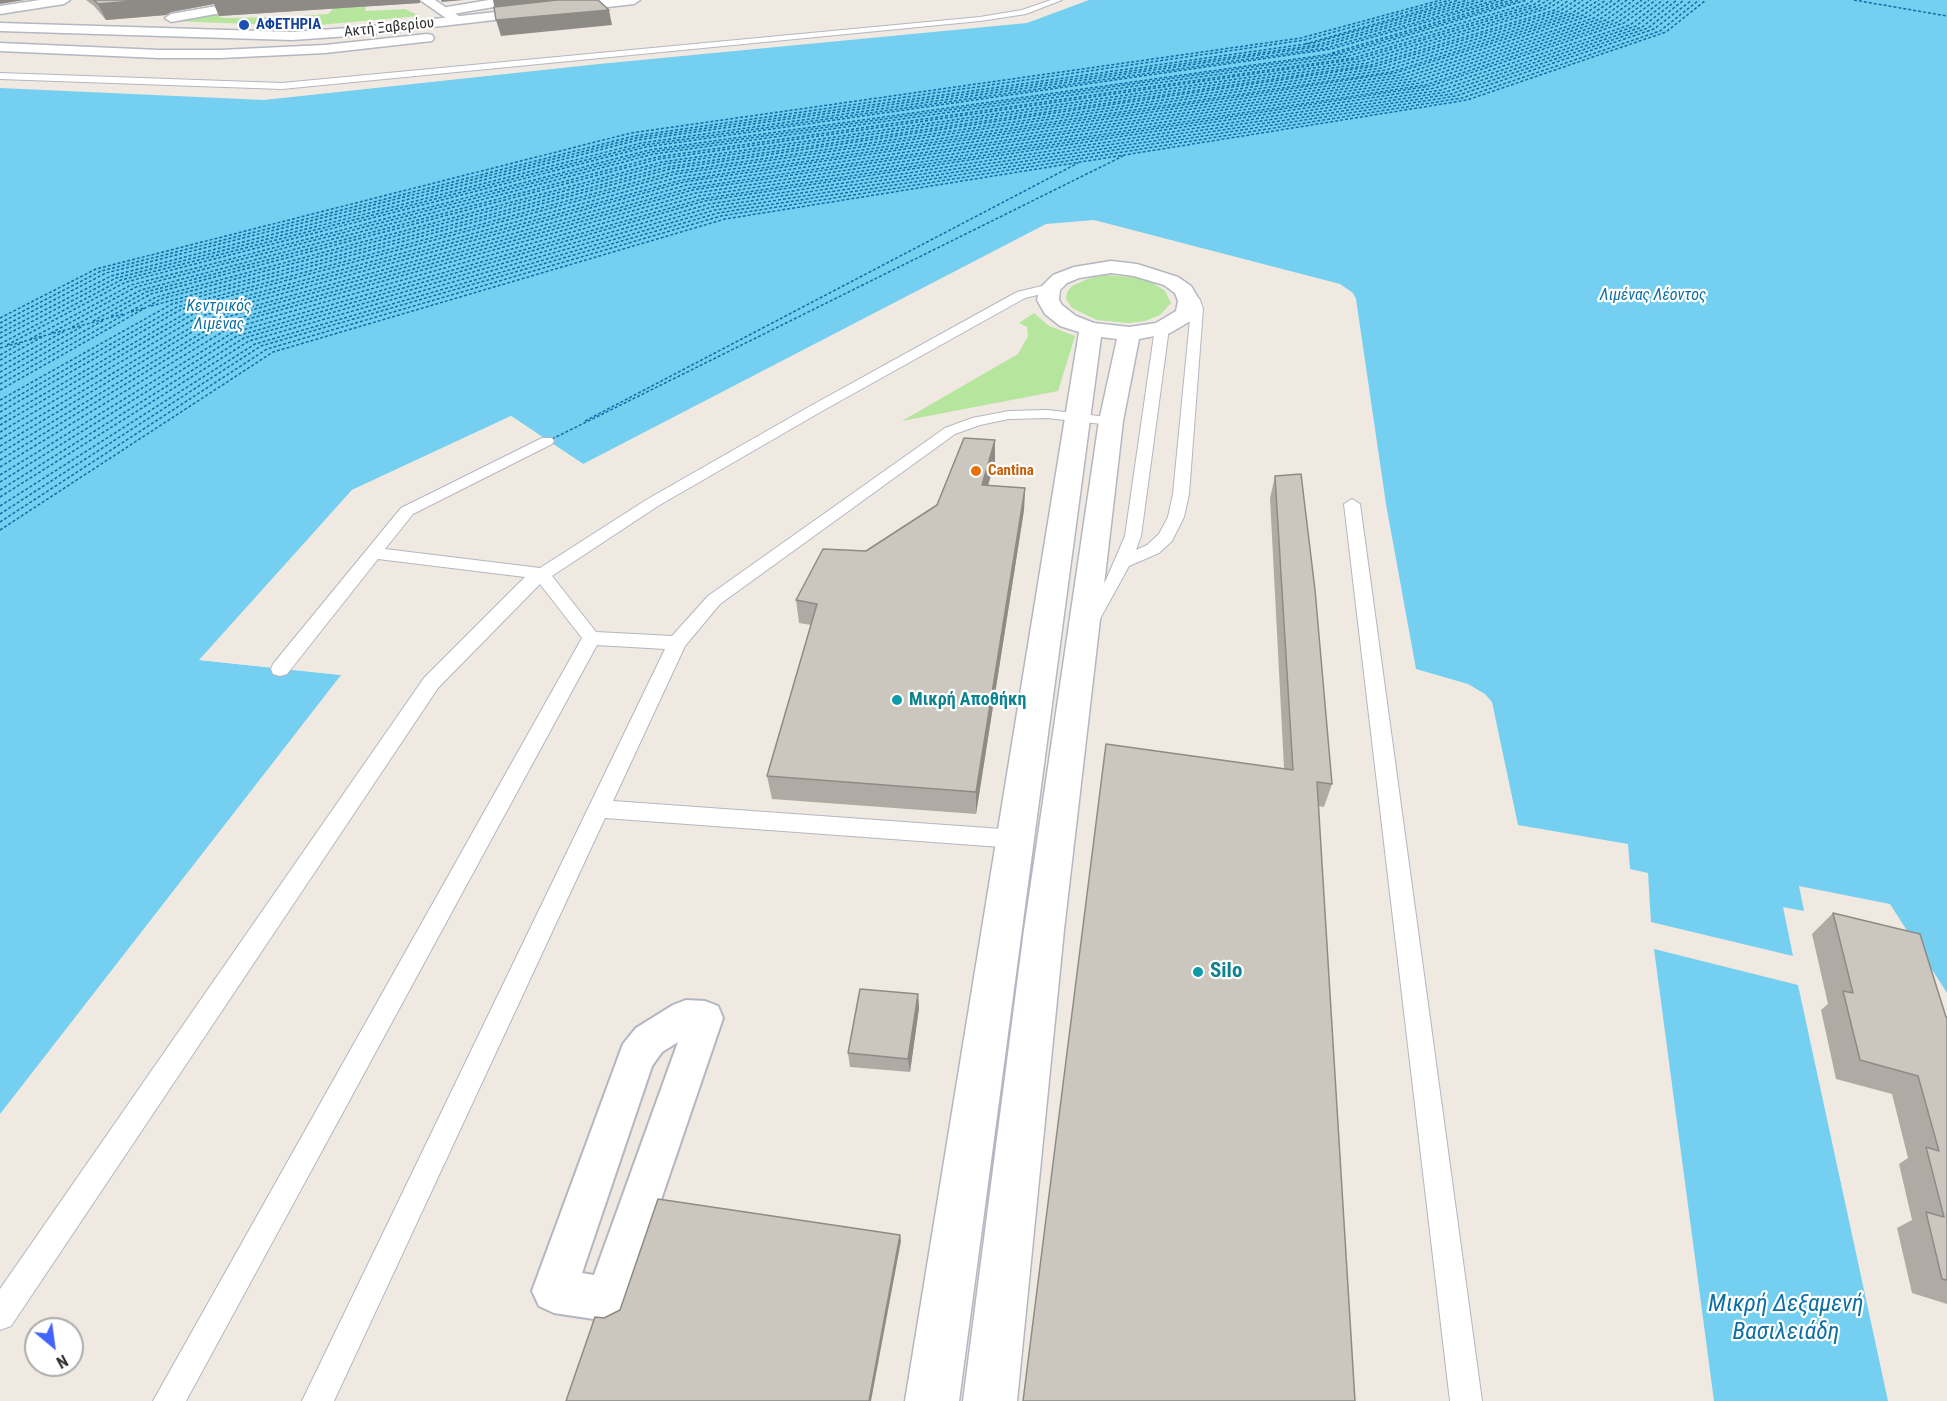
<!DOCTYPE html>
<html>
<head>
<meta charset="utf-8">
<style>
  body { margin:0 }
  #map { position:relative; width:1947px; height:1401px; overflow:hidden; background:#efe9e1; font-family:"Roboto Condensed",sans-serif }
  canvas { display:block }
  .north { position:absolute; left:24px; top:1317px; width:60px; height:60px; box-sizing:border-box; background:#fff; border:2px solid #ababab; border-radius:50%; rotate:151deg; font-size:16px; font-weight:700; line-height:24px; text-align:center; color:#2e2e2e }
  .north::after { content:''; display:block; margin:auto; width:21px; height:27px; background:#4264fb; clip-path:polygon(50% 0,100% 100%,50% 72%,0 100%) }
</style>
</head>
<body>
<div id="map">
<canvas width="1947" height="1401"></canvas>
<div class="north">N</div>
</div>
<script>
const ctx = document.querySelector('canvas').getContext('2d');
ctx.lineJoin = 'round';
function fill(path, color) {
  ctx.fillStyle = color;
  ctx.fill(path, 'evenodd');
}
function poly(rows) {
  const path = new Path2D();
  for (const r of rows) {
    path.moveTo(r[0], r[1]);
    for (let i = 2; i < r.length; i += 2) path.lineTo(r[i], r[i + 1]);
  }
  return path;
}
function stroke(path, color, width, dash) {
  ctx.strokeStyle = color;
  ctx.lineWidth = width;
  ctx.lineCap = dash ? 'butt' : 'round';
  ctx.setLineDash(dash || []);
  ctx.stroke(path);
}
function label(font, color, halo, rows, align = 'center') {
  ctx.font = font + ' "Roboto Condensed",sans-serif';
  ctx.lineWidth = 4.5;
  ctx.setLineDash([]);
  ctx.textBaseline = 'middle';
  ctx.strokeStyle = halo;
  ctx.fillStyle = color;
  for (const [text, x, y, turn = 0] of rows) {
    ctx.save();
    ctx.translate(x, y);
    ctx.rotate((+turn || 0) * Math.PI / 180);
    ctx.textAlign = isNaN(turn) ? turn : align;
    if (halo) ctx.strokeText(text, 0, 0);
    ctx.fillText(text, 0, 0);
    ctx.restore();
  }
}
const green = poly([
  [366,7,365,11,405,9,419,16,308,26,169,21,222,12,218,16,224,18,285,17,328,14,334,8],
  [1106,275,1139,278,1153,283,1165,291,1171,303,1160,315,1145,321,1129,323,1097,320,1072,308,1066,299,1067,292,1072,286,1090,278],
  [1034,313,1049,326,1075,336,1058,391,902,421,1018,354,1028,336,1027,327,1019,323]
]);
const water = poly([
  [1089,0,1947,0,1947,993,1890,904,1799,886,1804,911,1783,907,1793,956,1651,922,1648,873,1630,869,1628,844,1518,825,1492,702,1485,694,1468,684,1416,669,1386,504,1356,299,1353,293,1340,284,1094,220,1046,224,583,464,511,416,352,490,200,660,341,675,0,1114,0,88,264,100,599,64,1027,23],
  [1654,949,1798,985,1888,1401,1714,1401]
]);
const pier = poly([
  [511,416,583,464,581,466,511,419,354,492,205,658,344,673,341,675,199,660,352,490]
]);
const ferry = poly([
  [1854,0,1947,16],
  [1305,44,1459,0],
  [1332,53,1512,0],
  [151,306,667,167,1371,65,1555,10,1569,0],
  [131,312,144,308],
  [111,316,151,294,659,159,1358,59,1538,6,1548,0],
  [0,318,96,269,631,133,1301,38,1441,0],
  [93,321,146,292,657,157,1353,58,1533,5,1541,0],
  [0,323,101,271,634,136,1305,40,1450,0],
  [72,327,141,290,654,154,1348,56,1527,4,1534,0],
  [0,328,106,273,636,138,1313,43,1468,0],
  [0,333,111,276,638,140,1317,45,1477,0],
  [51,333,136,287,651,152,1344,54,1527,0],
  [0,338,116,278,641,143,1322,46,1486,0],
  [30,339,131,285,649,150,1339,53,1520,0],
  [0,344,121,280,644,145,1326,48,1496,0],
  [7,345,126,282,646,147,1331,49,1504,0],
  [0,348,123,314],
  [0,355,23,342],
  [0,360,44,336],
  [0,366,65,331],
  [0,372,83,326],
  [0,378,104,320],
  [0,384,156,297,662,162,1362,61,1544,7,1555,0],
  [0,390,161,299,665,164,1367,63,1549,8,1562,0],
  [0,400,172,304,670,169,1376,66,1560,11,1576,0],
  [0,406,177,307,673,172,1381,68,1566,12,1583,0],
  [0,412,182,309,676,174,1386,70,1572,13,1591,0],
  [0,419,188,312,679,177,1391,72,1577,14,1599,0],
  [585,421,1078,163],
  [0,425,193,314,682,180,1395,73,1583,15,1606,0],
  [0,432,198,317,684,182,1400,75,1589,16,1613,0],
  [0,439,204,320,687,185,1405,77,1594,18,1620,0],
  [552,439,1123,156],
  [0,446,209,322,690,188,1410,79,1600,19,1627,0],
  [0,453,215,325,693,190,1415,81,1606,20,1634,0],
  [0,460,220,327,696,193,1420,83,1612,21,1642,0],
  [0,467,226,330,699,196,1425,85,1618,22,1649,0],
  [0,475,232,333,702,199,1430,86,1624,23,1656,0],
  [0,482,237,336,705,201,1435,88,1630,25,1663,0],
  [0,490,244,338,709,204,1441,90,1636,26,1670,0],
  [0,497,249,341,712,207,1446,92,1642,27,1677,0],
  [0,506,255,344,715,210,1451,94,1648,28,1684,0],
  [0,514,261,346,718,213,1456,96,1654,29,1692,0],
  [0,522,267,349,721,216,1462,98,1660,31,1699,0],
  [0,530,273,352,725,219,1467,100,1666,32,1706,0]
]);
const service = poly([
  [1051,0,1062,0,1026,14,980,21,282,89,0,79,0,73,282,83,980,17,1022,10,1051,0],
  [1050,284,1056,288,1054,291,1025,298,824,410,658,506,552,576,596,632,672,636,708,596,945,428,972,418,1009,411,1047,410,1116,418,1118,421,1111,425,1047,418,1009,419,980,425,955,434,720,604,685,646,613,801,1015,830,1023,833,1026,839,1023,845,1015,848,605,818,334,1401,302,1401,665,649,597,645,186,1401,153,1401,582,638,540,584,438,688,11,1326,0,1330,0,1289,424,678,525,577,378,559,287,674,280,676,273,674,271,669,273,664,401,508,542,438,552,438,554,441,552,444,413,514,385,549,540,568,646,500,814,404,1017,292,1050,284],
  [1184,286,1188,287,1200,300,1203,309,1189,494,1184,517,1172,541,1159,553,1129,566,1095,628,1083,628,1080,624,1106,580,1125,536,1155,328,1162,324,1169,328,1141,536,1136,550,1147,545,1159,534,1168,517,1173,494,1191,309,1190,304,1178,290,1184,286],
  [1352,499,1360,504,1482,1401,1450,1401,1344,504,1352,499]
]);
const pedestrian = poly([
  [686,1000,705,1001,718,1006,723,1018,622,1314,607,1321,554,1313,539,1306,532,1291,623,1044,636,1028,673,1005,686,1000],
  [678,1042,594,1275,582,1273,652,1066,662,1052,678,1042]
]);
const minor = poly([
  [40,0,70,0,64,4,0,14,0,6,40,0],
  [250,0,277,0,271,4,171,22,165,18,171,14,250,0],
  [489,0,517,0,511,4,447,15,441,11,447,7,489,0],
  [427,34,432,35,434,38,432,41,325,53,220,58,159,58,0,51,0,43,159,50,220,50,325,45,427,34],
  [1111,261,1137,264,1178,277,1191,286,1200,301,1194,319,1170,333,1139,339,1123,421,1064,930,1017,1401,963,1401,1024,930,1099,421,1117,339,1101,337,959,1401,905,1401,1079,332,1060,326,1045,314,1037,300,1040,288,1053,275,1074,267,1111,261],
  [1111,273,1134,276,1164,285,1175,293,1178,301,1176,311,1156,323,1129,327,1094,323,1076,316,1062,305,1059,300,1060,290,1067,283,1079,278,1111,273]
]);
const tertiary = poly([
  [420,0,435,0,465,20,458,24,453,23,420,0]
]);
const secondary = poly([
  [601,0,640,0,634,4,363,35,292,40,0,31,0,23,292,32,363,27,601,0]
]);
const wall = poly([
  [86,0,420,0,420,3,219,16,214,4,171,12,166,15,106,20,94,6],
  [995,440,995,461,988,485,1025,488,1024,510,976,814,772,799,767,776,811,625,799,623,796,600,866,551,937,505],
  [1275,476,1332,784,1324,807,1318,806,1284,768,1270,498],
  [1833,913,1947,1017,1947,1304,1912,1293,1897,1228,1912,1220,1899,1164,1908,1158,1892,1094,1836,1079,1821,1010,1828,1004,1812,934],
  [918,994,919,1008,910,1072,850,1067,848,1053]
]);
const shadedWall = poly([
  [0,0,25,0,0,4],
  [145,0,420,0,420,3,219,16,214,4,171,12,166,15,106,20,98,4],
  [441,0,464,0,442,2],
  [493,0,581,0,495,10],
  [609,10,612,25,501,36,496,20],
  [995,440,995,461,982,507,982,485],
  [1025,488,1024,510,976,814,976,792],
  [918,994,919,1008,910,1072,908,1059],
  [900,1235,901,1241,871,1401,869,1401]
]);
const building = poly([
  [94,0,145,0,98,4,94,0],
  [557,0,598,0,609,10,496,20,494,7,557,0],
  [964,438,995,440,982,485,1025,488,976,792,767,776,817,604,796,600,823,549,866,551,937,505,964,438],
  [1301,474,1315,590,1332,784,1317,782,1355,1401,1023,1401,1106,744,1293,770,1275,476,1301,474],
  [1833,913,1920,934,1946,1017,1947,1017,1947,1280,1942,1279,1926,1212,1944,1217,1926,1147,1939,1151,1918,1076,1860,1060,1843,991,1853,993,1833,913],
  [860,989,918,994,908,1059,848,1053,860,989],
  [658,1199,900,1235,869,1401,566,1401,595,1317,604,1318,620,1310,658,1199]
]);
const markers = [
  [244,25,6,"#1a4fb4"],
  [976,471,6,"#e8710a"],
  [897,700,6,"#0f9aa8"],
  [1198,972,6,"#0f9aa8"]
];
const farTransitnames = [
  ["ΑΦΕΤΗΡΙΑ",256,25]
];
const farStreetnames = [
  ["Ακτή Ξαβερίου",389,28,-6]
];
const farFoodnames = [
  ["Cantina",988,471]
];
const farWaternames = [
  ["Λιμένας Λέοντος",1653,296],
  ["Κεντρικός",219,307],
  ["Λιμένας",219,325]
];
const cultureNames = [
  ["Μικρή Αποθήκη",909,700]
];
const nearCulturenames = [
  ["Silo",1210,972]
];
const nearWaternames = [
  ["Μικρή Δεξαμενή",1786,1305],
  ["Βασιλειάδη",1786,1333]
];
fill(green, '#b6e59e');
fill(water, '#75cff0');
fill(pier, '#efe9e1');
stroke(ferry, '#0d6fa3', 1.5, [3, 2]);
stroke(service, '#b4b7c1', 2);
stroke(pedestrian, '#b4b7c1', 4);
stroke(minor, '#b4b7c1', 3);
stroke(tertiary, '#b4b7c1', 3);
stroke(secondary, '#b4b7c1', 3);
fill(service, '#fff');
fill(pedestrian, '#fff');
fill(minor, '#fff');
fill(tertiary, '#fff');
fill(secondary, '#fff');
fill(wall, '#afaba4');
fill(shadedWall, '#8e8b86');
fill(building, '#cbc7bf');
stroke(building, '#8e8b86', 1.5);
for (const [x, y, r, color] of markers) {
  const dot = new Path2D();
  dot.arc(x, y, r, 0, 2 * Math.PI);
  ctx.fillStyle = color;
  ctx.fill(dot);
  stroke(dot, '#fff', 2);
}
label('bold 15px', '#164399', '#fff', farTransitnames, 'left');
label('15px', '#2e2e2e', '#fff', farStreetnames);
label('bold 15px', '#c56008', '#fff', farFoodnames, 'left');
label('italic 16px', '#0d6fa3', '#fff', farWaternames);
label('bold 18px', '#0d838f', '#fff', cultureNames, 'left');
label('bold 21px', '#0d838f', '#fff', nearCulturenames, 'left');
label('italic 24px', '#0d6fa3', '#fff', nearWaternames);
</script>
</body>
</html>
